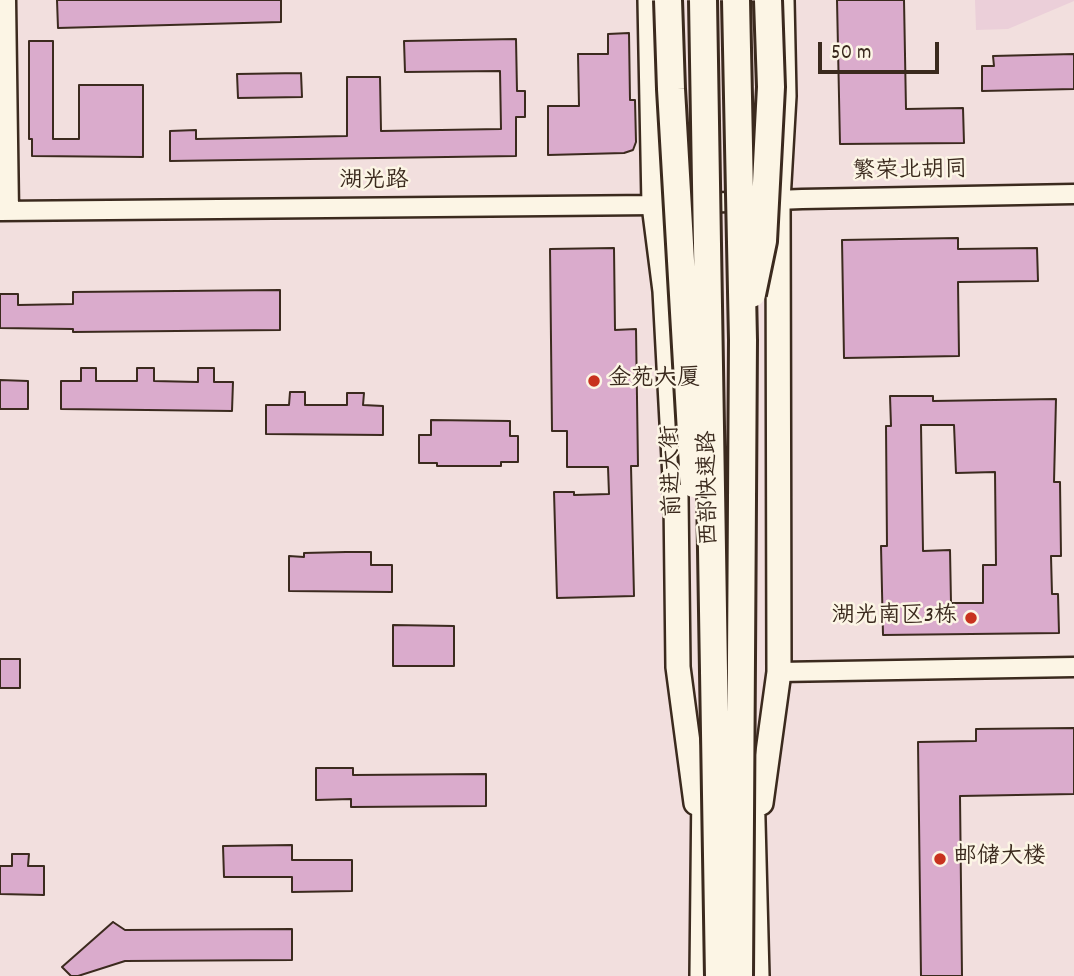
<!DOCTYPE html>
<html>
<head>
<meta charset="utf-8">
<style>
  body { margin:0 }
  #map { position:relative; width:1074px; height:976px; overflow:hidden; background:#f2dfde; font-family:Dekko,sans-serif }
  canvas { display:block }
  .scale { position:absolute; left:818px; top:42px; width:121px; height:32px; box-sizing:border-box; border:4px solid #3b2a1e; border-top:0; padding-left:9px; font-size:21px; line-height:24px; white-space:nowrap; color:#3b2a1e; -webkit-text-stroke:5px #fcf5e5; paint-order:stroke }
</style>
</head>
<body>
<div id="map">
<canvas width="1074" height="976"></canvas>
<div class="scale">50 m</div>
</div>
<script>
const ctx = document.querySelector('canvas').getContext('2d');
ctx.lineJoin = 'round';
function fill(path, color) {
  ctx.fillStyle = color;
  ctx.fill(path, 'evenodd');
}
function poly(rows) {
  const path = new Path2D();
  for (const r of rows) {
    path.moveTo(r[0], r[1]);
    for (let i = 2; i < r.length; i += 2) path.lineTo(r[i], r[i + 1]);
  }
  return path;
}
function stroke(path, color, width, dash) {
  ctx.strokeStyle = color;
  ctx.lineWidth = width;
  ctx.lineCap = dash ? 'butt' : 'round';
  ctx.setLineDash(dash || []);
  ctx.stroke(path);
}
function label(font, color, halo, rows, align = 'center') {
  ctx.font = font + ' Dekko,"LXGW WenKai TC",sans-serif';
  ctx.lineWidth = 5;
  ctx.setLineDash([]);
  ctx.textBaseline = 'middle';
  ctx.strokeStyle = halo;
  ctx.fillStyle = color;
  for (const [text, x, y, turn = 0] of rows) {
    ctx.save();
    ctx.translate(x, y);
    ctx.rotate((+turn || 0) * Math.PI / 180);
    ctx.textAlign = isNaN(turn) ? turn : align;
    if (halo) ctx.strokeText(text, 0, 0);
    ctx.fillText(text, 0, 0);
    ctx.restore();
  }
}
const built = poly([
  [975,0,1074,0,1074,1,1008,29,976,30]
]);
const building = poly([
  [57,0,281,0,281,22,58,28,57,0],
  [837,0,904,0,906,109,963,108,964,143,840,144,837,0],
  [629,33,630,100,635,100,636,142,633,150,624,153,548,155,548,106,579,106,578,54,608,54,608,34,629,33],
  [516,39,517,91,525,91,525,117,516,117,516,156,170,161,170,131,196,130,196,139,347,136,347,77,380,77,381,131,501,129,500,71,405,72,404,41,516,39],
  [29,41,53,41,53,139,79,139,79,85,143,85,143,157,32,156,32,139,29,139,29,41],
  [1074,54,1074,89,982,91,982,66,994,66,993,56,1074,54],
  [301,73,302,97,238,98,237,74,301,73],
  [958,238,958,249,1037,248,1038,281,958,282,959,356,844,358,842,240,958,238],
  [614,248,615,330,636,329,638,466,631,466,634,596,557,598,554,492,574,492,574,495,609,494,608,467,567,467,567,431,552,431,550,249,614,248],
  [280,290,280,330,73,332,73,329,0,328,0,294,18,294,18,305,73,304,73,292,280,290],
  [81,368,96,368,96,381,137,381,137,368,154,368,154,381,198,382,198,368,214,368,214,382,233,382,232,411,61,409,61,381,81,381,81,368],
  [0,380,28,381,28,409,0,409,0,380],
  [290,392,305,392,305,405,347,405,347,393,364,393,363,405,383,406,383,435,266,434,266,405,289,405,290,392],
  [890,396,933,396,933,401,1056,399,1054,482,1060,482,1061,556,1051,556,1052,594,1058,594,1059,633,883,635,881,546,887,546,886,426,891,426,890,396],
  [921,425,954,425,956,473,995,472,996,565,983,565,983,603,951,603,950,550,923,551,921,425],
  [431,420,510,421,510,436,518,436,518,462,501,462,501,466,437,466,437,463,419,463,419,435,431,435,431,420],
  [346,552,371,552,371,565,392,565,392,592,289,591,289,556,304,557,304,553,346,552],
  [393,625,454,626,454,666,393,666,393,625],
  [0,659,20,659,20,688,0,688,0,659],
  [1074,728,1074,794,960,796,962,976,921,976,918,742,976,741,976,729,1074,728],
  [316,768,353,768,353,775,486,774,486,806,351,807,351,799,316,800,316,768],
  [292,845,292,860,352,860,352,891,292,892,292,877,224,877,223,846,292,845],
  [12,854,29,854,28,866,44,866,44,895,0,894,0,866,12,866,12,854],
  [113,922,125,930,292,929,292,960,125,961,78,976,71,976,62,967,113,922]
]);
const minor = poly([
  [6,0,9,211],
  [0,211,654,205,802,199,1074,194],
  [779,672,1074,667]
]);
const major = poly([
  [650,0,654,205,665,291,676,497,678,667,696,803],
  [752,783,757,976],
  [761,803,779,672,778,200,784,96,782,0],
  [702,976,704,783]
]);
const highwayBridge = poly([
  [668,0,671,89,694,484],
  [703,0,719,976],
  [736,0,743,340,739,976],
  [752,294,763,241,771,87,768,0]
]);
const markers = [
  [594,381,7,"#c8321e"],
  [971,618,7,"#c8321e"],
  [940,859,7,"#c8321e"]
];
const streetNames = [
  ["繁荣北胡同",910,173,-1],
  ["湖光路",374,183],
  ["前进大街",674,471,-92],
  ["西部快速路",711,488,-91]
];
const poiNames = [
  ["金苑大厦",608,381],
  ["湖光南区3栋",957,618,"right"],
  ["邮储大楼",954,859]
];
fill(built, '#ebcfd9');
fill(building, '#daabcc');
stroke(building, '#3b2a1e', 2);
stroke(minor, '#3b2a1e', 23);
stroke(major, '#3b2a1e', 28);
stroke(minor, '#fcf5e5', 18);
stroke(major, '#fcf5e5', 23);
stroke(highwayBridge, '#3b2a1e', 32, []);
stroke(highwayBridge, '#fcf5e5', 26);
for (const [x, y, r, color] of markers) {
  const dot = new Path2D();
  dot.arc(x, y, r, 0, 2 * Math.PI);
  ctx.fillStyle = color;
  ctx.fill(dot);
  stroke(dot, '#fcf5e5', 2.5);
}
label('23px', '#3b2a1e', '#fcf5e5', streetNames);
label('23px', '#3b2a1e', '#fcf5e5', poiNames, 'left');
</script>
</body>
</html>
